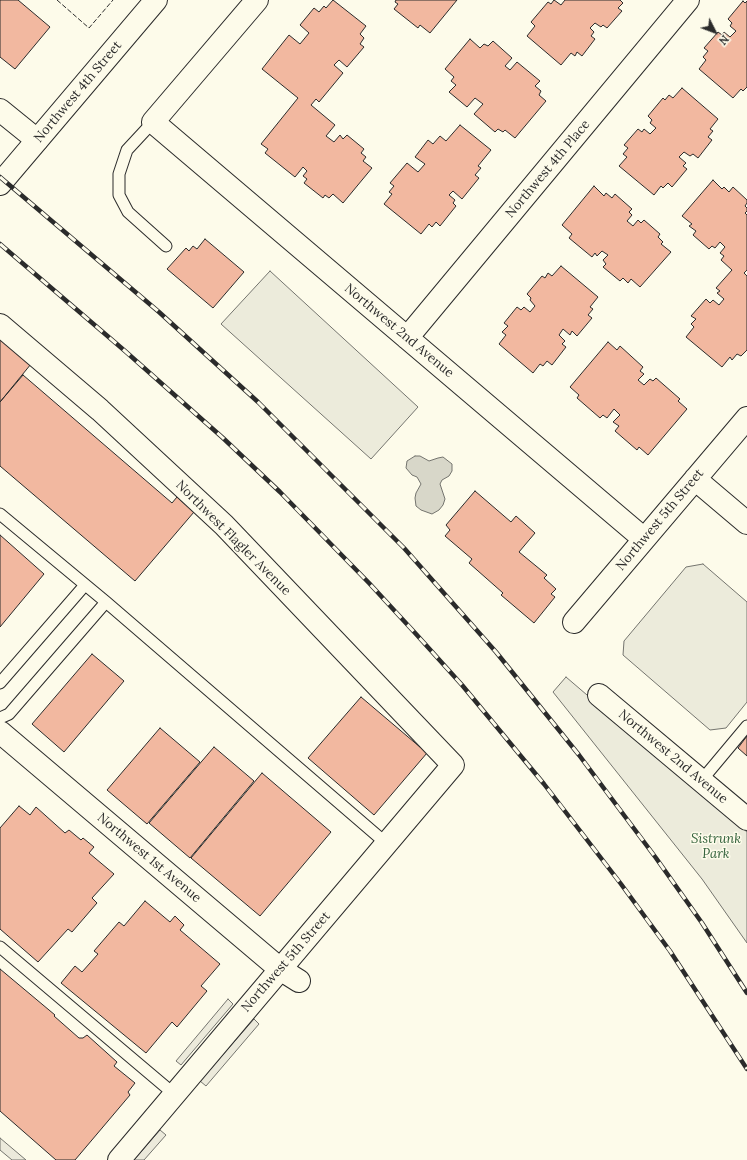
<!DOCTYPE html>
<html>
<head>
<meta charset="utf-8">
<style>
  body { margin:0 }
  #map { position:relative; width:747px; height:1160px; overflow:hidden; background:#fdfbea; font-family:Lora,serif }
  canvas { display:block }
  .north { position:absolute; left:695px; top:12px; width:40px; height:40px; -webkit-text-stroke:3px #fdfbea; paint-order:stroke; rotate:132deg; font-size:11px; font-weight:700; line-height:16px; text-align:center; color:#2b2b2b }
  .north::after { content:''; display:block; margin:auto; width:14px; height:18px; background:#2b2b2b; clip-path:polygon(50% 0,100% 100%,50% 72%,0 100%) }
</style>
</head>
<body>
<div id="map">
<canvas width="747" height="1160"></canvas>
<div class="north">N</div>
</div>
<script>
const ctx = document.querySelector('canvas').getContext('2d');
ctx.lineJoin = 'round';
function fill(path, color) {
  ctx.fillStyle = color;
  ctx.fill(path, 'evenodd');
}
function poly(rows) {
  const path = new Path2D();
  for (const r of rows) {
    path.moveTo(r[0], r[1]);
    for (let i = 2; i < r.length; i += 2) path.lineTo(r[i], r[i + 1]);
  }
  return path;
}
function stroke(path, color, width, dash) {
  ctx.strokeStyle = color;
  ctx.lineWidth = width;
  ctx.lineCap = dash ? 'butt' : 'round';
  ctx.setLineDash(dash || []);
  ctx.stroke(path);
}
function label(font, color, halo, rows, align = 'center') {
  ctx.font = font + ' Lora,serif';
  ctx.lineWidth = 3;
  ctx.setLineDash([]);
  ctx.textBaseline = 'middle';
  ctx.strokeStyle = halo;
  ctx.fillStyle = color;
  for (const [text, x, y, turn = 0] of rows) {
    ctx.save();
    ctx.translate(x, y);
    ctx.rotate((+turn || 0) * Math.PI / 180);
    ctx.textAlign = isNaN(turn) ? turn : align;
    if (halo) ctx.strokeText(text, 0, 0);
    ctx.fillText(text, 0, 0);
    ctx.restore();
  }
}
const green = poly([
  [270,271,418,407,371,459,221,324,270,271],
  [703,564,747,602,747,702,726,728,710,730,623,655,624,641,686,567,703,564],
  [566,677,747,832,747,943,702,879,553,692,566,677]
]);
const parking = poly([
  [228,999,233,1004,181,1065,176,1061,228,999],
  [254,1019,259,1024,206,1086,200,1081,254,1019],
  [160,1130,166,1135,144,1160,134,1160,160,1130],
  [0,1138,26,1160,12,1160,0,1150,0,1138]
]);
const water = poly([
  [415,456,420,456,429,461,438,458,443,457,452,464,452,471,449,476,442,480,440,484,445,499,443,505,439,510,432,514,421,510,416,506,415,498,416,493,421,484,417,477,412,475,406,468,407,461,415,456]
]);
const building = poly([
  [0,0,18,0,50,27,15,69,0,57,0,0],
  [333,0,366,26,360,34,364,38,360,44,364,47,347,67,339,60,334,65,343,73,319,102,316,99,311,105,335,125,326,136,334,142,340,135,343,139,347,135,364,149,361,153,366,157,363,161,372,168,343,203,333,194,329,198,325,195,323,198,304,183,307,179,303,176,307,171,303,167,295,177,265,153,268,149,261,144,298,98,262,69,289,35,300,44,309,33,300,25,314,8,319,12,324,6,326,8,333,0],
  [396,0,457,0,430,33,420,25,418,28,394,9,398,4,395,2,396,0],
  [554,0,561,5,565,0,620,0,623,3,618,8,622,11,607,28,603,25,601,27,595,23,590,28,594,32,591,36,595,39,582,56,577,52,575,56,571,53,561,65,527,36,535,26,531,22,548,2,551,4,554,0],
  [743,1,745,3,747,1,747,87,743,91,741,89,733,98,699,69,706,60,703,57,708,51,704,48,718,32,722,35,724,32,730,37,736,31,730,26,732,23,728,19,743,1],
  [470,39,480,48,484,44,488,46,493,41,512,58,505,66,510,70,517,62,540,81,535,86,541,91,539,95,546,101,515,138,505,130,503,132,498,129,495,132,474,114,483,104,475,98,467,107,449,92,456,85,451,81,454,77,445,69,470,39],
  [682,88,718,119,710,129,713,131,708,137,712,140,698,158,693,154,690,156,684,152,679,157,686,163,683,166,687,169,672,187,668,183,663,188,661,186,654,195,619,166,627,157,623,154,628,148,624,145,638,129,642,132,644,129,650,134,656,128,650,123,652,120,648,116,663,98,665,100,669,95,673,98,682,88],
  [460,125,491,150,478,166,481,168,475,175,479,178,462,199,453,191,449,195,455,200,453,203,456,206,440,226,436,222,432,227,429,224,421,234,384,204,392,194,389,192,394,186,390,183,407,163,418,172,425,164,415,157,428,140,433,144,440,136,446,141,460,125],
  [713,180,722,189,724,187,729,192,733,187,747,200,747,203,745,206,747,208,747,211,745,213,747,215,747,270,744,273,747,276,747,350,741,356,737,354,732,360,730,357,722,367,686,337,694,327,691,324,696,319,691,316,706,299,710,303,713,300,719,305,724,299,717,293,720,291,716,288,732,270,721,260,724,256,720,253,725,247,720,242,715,248,712,246,709,249,693,235,696,231,689,226,692,224,682,216,713,180],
  [594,186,604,196,606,193,612,198,615,194,632,209,629,212,632,215,627,221,633,226,638,220,641,223,644,220,660,234,658,237,663,242,661,244,671,252,640,287,631,279,628,283,623,278,620,281,603,267,606,264,603,260,608,255,602,251,597,256,595,253,592,257,569,238,572,234,562,225,594,186],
  [205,239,244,272,213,308,167,269,186,248,189,251,193,246,197,249,205,239],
  [561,266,598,297,590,307,593,309,588,315,592,318,577,336,572,331,570,335,563,329,559,335,565,341,562,344,566,347,552,365,547,361,543,366,540,364,533,373,499,344,506,335,502,332,508,326,504,323,517,307,521,310,524,307,530,312,535,306,530,300,531,298,527,294,542,276,545,278,548,273,552,276,561,266],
  [0,338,31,364,0,402,0,338],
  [608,342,617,350,620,346,643,367,640,371,644,374,638,380,644,385,650,379,653,381,656,378,680,399,678,401,687,409,648,455,639,447,637,450,615,431,619,426,613,422,620,415,614,409,607,418,603,415,600,418,577,398,579,395,570,387,608,342],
  [23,375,172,503,177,497,194,512,135,581,0,466,0,402,23,375],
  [475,491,511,522,516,516,535,533,519,552,547,575,544,578,556,589,551,594,555,597,534,623,501,595,503,593,469,563,472,559,445,536,450,530,446,525,475,491],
  [0,535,44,574,0,627,0,535],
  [92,654,124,681,64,752,32,724,92,654],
  [361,697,427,753,374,815,308,758,361,697],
  [160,728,200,762,147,824,107,790,160,728],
  [747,736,747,756,738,748,747,736],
  [214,747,254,781,190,858,149,823,214,747],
  [262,773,331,832,260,916,191,858,262,773],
  [19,806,30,815,36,807,65,833,69,830,81,840,83,838,94,847,89,853,114,874,92,898,97,903,72,932,68,929,38,962,0,929,0,828,19,806],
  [145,901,170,922,175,916,184,925,180,930,220,964,201,986,207,991,177,1027,172,1022,146,1053,61,983,75,966,82,972,98,954,94,951,119,922,124,926,145,901],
  [0,969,55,1015,54,1016,79,1038,83,1038,87,1035,117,1062,114,1066,135,1083,128,1092,130,1095,75,1160,56,1160,0,1111,0,969]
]);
const lane = poly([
  [153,122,127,150,119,174,119,195,128,212,166,246],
  [0,514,106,602,387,844],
  [0,683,85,585],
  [0,718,9,714,106,602],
  [701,781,747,726],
  [0,947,174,1094]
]);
const street = poly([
  [257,0,153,122,644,539],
  [0,110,37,140],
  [0,325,100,410,224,525,453,765,119,1160],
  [407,338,688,0],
  [695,479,747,523],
  [574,622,747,418],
  [599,695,747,819],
  [0,732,280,969,299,981]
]);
const secondary = poly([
  [0,184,156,0]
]);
const rail = poly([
  [0,177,159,312,258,402,404,548,496,652,579,755,656,858,702,923,747,993],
  [0,244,125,351,223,438,280,492,369,583,416,634,462,685,544,784,621,884,670,951,747,1069]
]);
const fence = poly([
  [57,0,89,28,113,0]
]);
const streetNames = [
  ["Northwest 4th Street",78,92,-50],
  ["Northwest 4th Place",548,169,-50],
  ["Northwest 2nd Avenue",399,331,40],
  ["Northwest 5th Street",660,520,-50],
  ["Northwest Flagler Avenue",233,538,45],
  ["Northwest 2nd Avenue",673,757,40],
  ["Northwest 1st Avenue",149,858,40],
  ["Northwest 5th Street",286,962,-49]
];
const parkNames = [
  ["Sistrunk",716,839],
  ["Park",716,854]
];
fill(green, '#ecebdb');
stroke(green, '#74746e', 1);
fill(parking, '#eceadb');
stroke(parking, '#74746e', 1);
fill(water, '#d8d7c9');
stroke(water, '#74746e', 1);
fill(building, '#f2b8a0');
stroke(building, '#2b2b2b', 1);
stroke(lane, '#2b2b2b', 13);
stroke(street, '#2b2b2b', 24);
stroke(secondary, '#2b2b2b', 24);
stroke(lane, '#fdfbea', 11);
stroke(street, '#fdfbea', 22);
stroke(secondary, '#fdfbea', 22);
stroke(rail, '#2b2b2b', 4.5);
stroke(rail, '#fdfbea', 3, [9]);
stroke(fence, '#2b2b2b', 1, [5, 2]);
label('13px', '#2b2b2b', '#fdfbea', streetNames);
label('italic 13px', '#34623c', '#fdfbea', parkNames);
</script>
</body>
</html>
